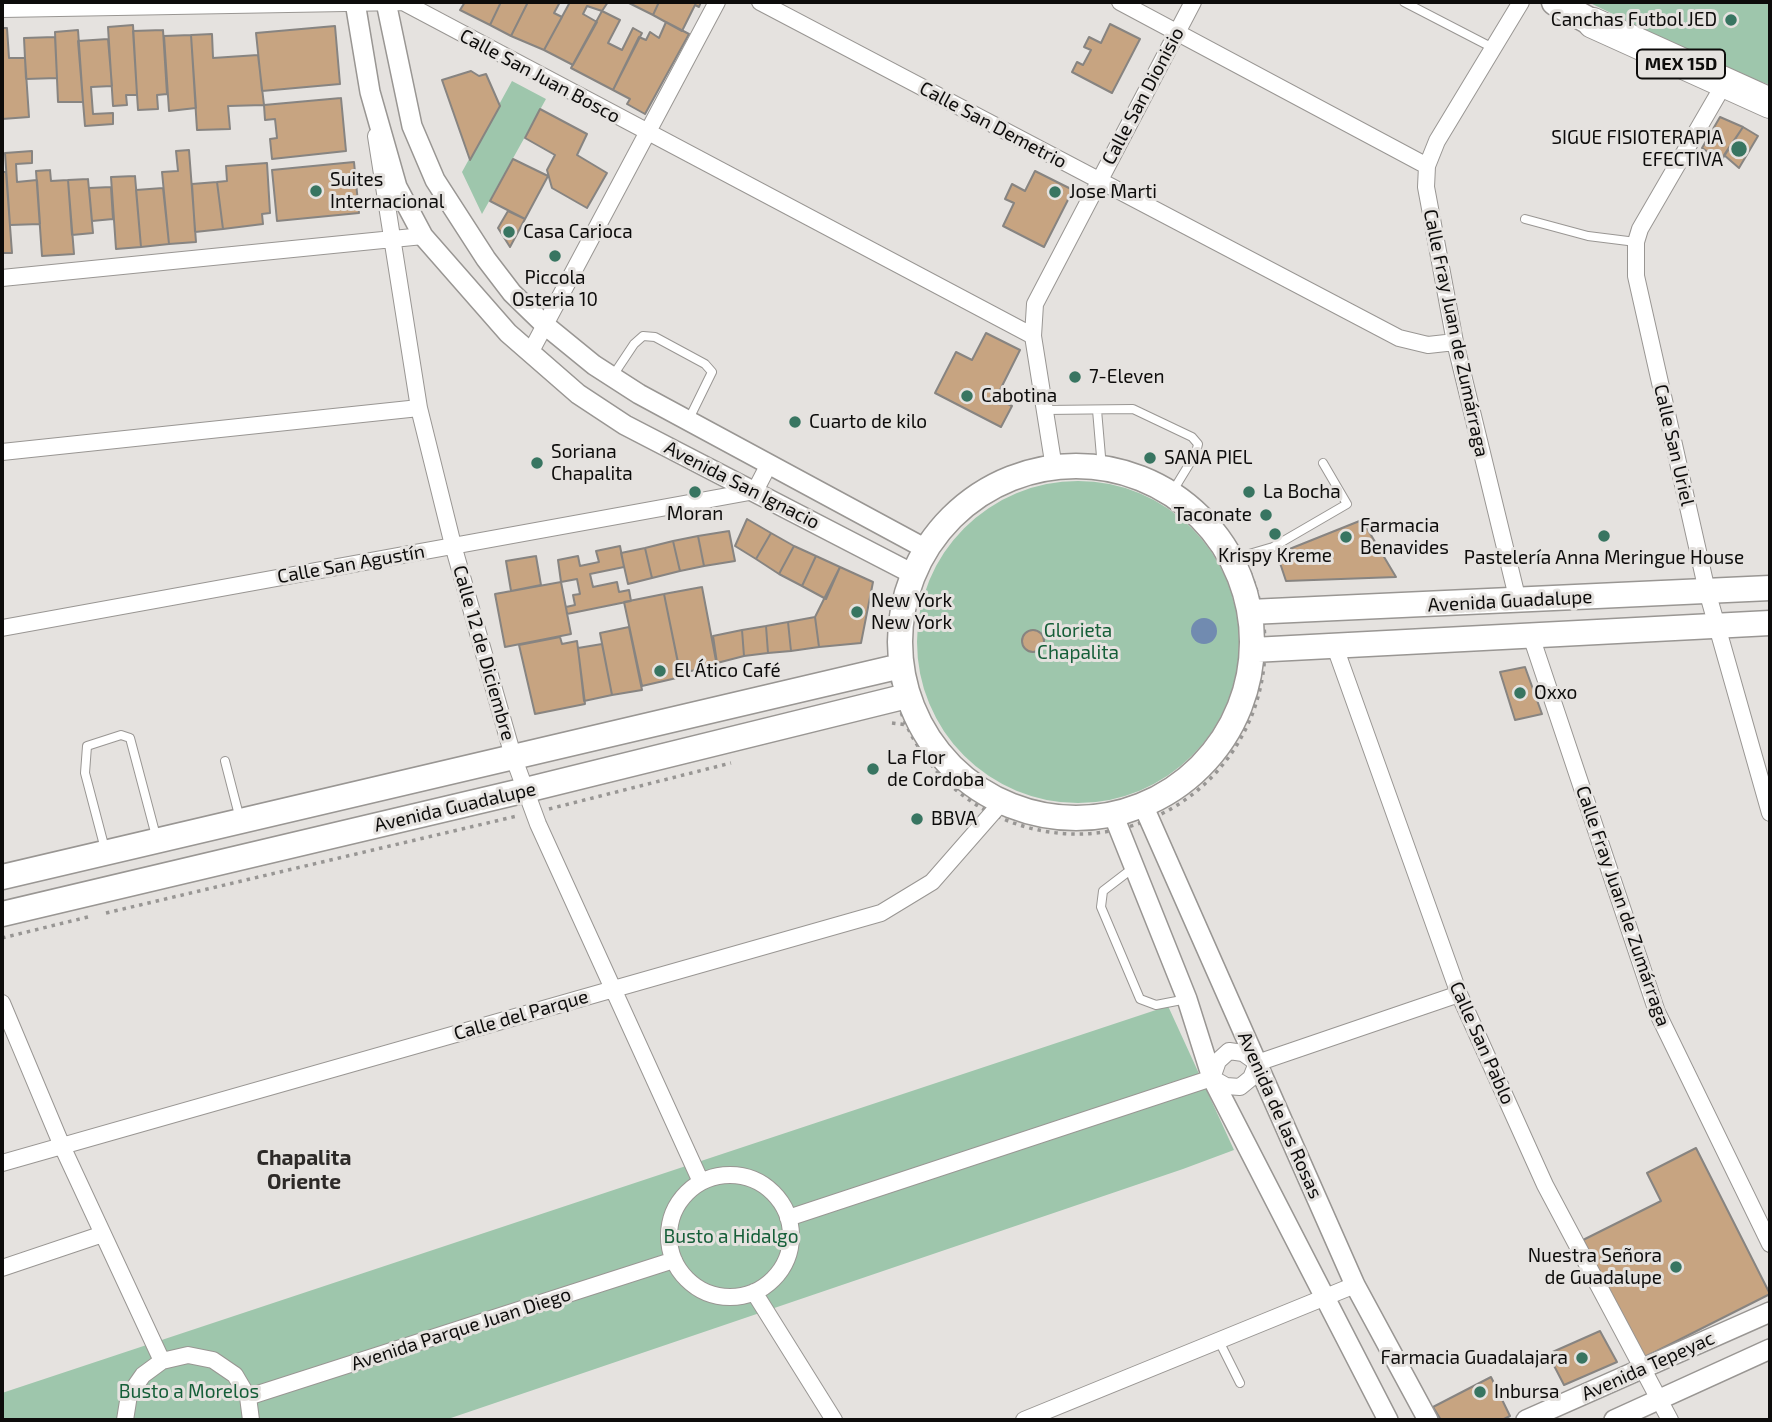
<!DOCTYPE html>
<html>
<head>
<meta charset="utf-8">
<style>
  body { margin:0 }
  #map { position:relative; width:1772px; height:1422px; overflow:hidden; background:#e5e2df; font-family:"Exo 2",sans-serif }
  canvas { display:block }
  .frame { position:absolute; inset:0; border:4px solid #0d0c0b; pointer-events:none }
</style>
</head>
<body>
<div id="map">
<canvas width="1772" height="1422"></canvas>
<div class="frame"></div>
</div>
<script>
const ctx = document.querySelector('canvas').getContext('2d');
ctx.lineJoin = 'round';
function fill(path, color) {
  ctx.fillStyle = color;
  ctx.fill(path, 'evenodd');
}
function poly(rows) {
  const path = new Path2D();
  for (const r of rows) {
    if (r.length === 3) {
      path.moveTo(r[0] + r[2], r[1]);
      path.arc(r[0], r[1], r[2], 0, 2 * Math.PI);
      continue;
    }
    path.moveTo(r[0], r[1]);
    for (let i = 2; i < r.length; i += 2) path.lineTo(r[i], r[i + 1]);
  }
  return path;
}
function stroke(path, color, width, dash) {
  ctx.strokeStyle = color;
  ctx.lineWidth = width;
  ctx.lineCap = dash ? 'butt' : 'round';
  ctx.setLineDash(dash || []);
  ctx.stroke(path);
}
function label(font, color, halo, rows, align = 'center') {
  ctx.font = font + ' "Exo 2",sans-serif';
  ctx.lineWidth = 6;
  ctx.setLineDash([]);
  ctx.textBaseline = 'middle';
  ctx.strokeStyle = halo;
  ctx.fillStyle = color;
  for (const [text, x, y, turn = 0] of rows) {
    ctx.save();
    ctx.translate(x, y);
    ctx.rotate((+turn || 0) * Math.PI / 180);
    ctx.textAlign = isNaN(turn) ? turn : align;
    if (halo) ctx.strokeText(text, 0, 0);
    ctx.fillText(text, 0, 0);
    ctx.restore();
  }
}
const green = poly([
  [1588,2,1770,2,1770,85,1731,71],
  [512,81,546,99,482,214,462,172],
  [1078,642,161],
  [1168,1006,1234,1150,1183,1169,445,1420,2,1420,2,1393]
]);
const water = poly([
  [1204,631,13]
]);
const building = poly([
  [465,2,501,2,490,25,460,10,465,2],
  [501,2,528,2,511,36,490,25,501,2],
  [528,2,560,2,554,13,562,17,544,50,511,36,528,2],
  [570,2,608,2,602,11,587,6,583,14,597,22,573,65,544,50,570,2],
  [627,2,659,2,653,15,627,2],
  [659,2,701,2,699,7,695,5,682,31,653,15,659,2],
  [602,11,620,20,608,43,622,50,633,28,642,33,613,90,571,68,602,11],
  [666,22,689,34,645,114,627,104,630,99,613,90,639,37,646,40,650,32,659,38,666,22],
  [1110,24,1140,39,1112,93,1072,72,1077,62,1083,65,1091,50,1084,47,1089,37,1101,43,1110,24],
  [133,25,137,95,126,95,127,105,113,106,108,27,133,25],
  [335,26,340,84,262,91,256,33,335,26],
  [2,28,7,28,9,58,25,58,29,117,2,119,2,28],
  [78,30,83,102,58,102,55,32,78,30],
  [163,30,167,94,157,95,158,109,138,110,133,31,163,30],
  [212,34,213,58,258,55,264,105,228,106,230,129,197,130,191,35,212,34],
  [191,35,196,108,169,111,164,36,191,35],
  [55,37,57,78,26,79,24,38,55,37],
  [108,39,112,86,91,87,93,114,113,113,113,124,85,126,78,41,108,39],
  [471,71,479,76,486,74,500,106,470,160,442,80,471,71],
  [341,98,346,151,272,159,270,139,277,138,275,119,265,120,264,105,341,98],
  [540,109,587,134,577,155,607,173,587,208,552,188,547,170,555,155,525,138,540,109],
  [1720,117,1743,127,1721,161,1702,148,1720,117],
  [1743,127,1758,136,1739,168,1724,155,1743,127],
  [189,150,196,242,169,244,162,172,178,171,176,151,189,150],
  [32,151,32,163,16,164,17,182,37,180,40,224,10,225,5,153,32,151],
  [513,159,548,176,525,219,490,201,513,159],
  [354,162,359,213,277,221,272,170,354,162],
  [267,163,270,213,262,214,263,224,223,229,217,182,227,181,226,166,267,163],
  [50,170,51,181,68,180,74,254,42,256,36,171,50,170],
  [1035,171,1073,190,1044,247,1003,226,1014,203,1005,199,1012,184,1025,191,1035,171],
  [2,172,6,172,12,253,2,253,2,172],
  [135,176,141,247,116,249,111,177,135,176],
  [88,179,93,233,72,235,68,180,88,179],
  [217,182,223,229,195,232,192,184,217,182],
  [111,187,113,219,92,221,89,188,111,187],
  [163,188,169,244,141,247,136,190,163,188],
  [508,211,525,219,510,247,498,228,508,211],
  [986,333,1020,350,996,398,1012,406,1001,427,935,393,956,352,972,360,986,333],
  [747,519,771,533,756,559,735,546,747,519],
  [1362,520,1396,577,1286,581,1277,554,1362,520],
  [729,531,735,561,704,566,698,536,729,531],
  [771,533,794,546,779,574,756,559,771,533],
  [698,536,704,566,680,571,673,541,698,536],
  [673,541,680,571,652,578,645,548,673,541],
  [620,546,624,567,590,574,593,587,617,582,619,592,629,590,631,601,567,614,566,607,575,605,573,595,580,594,577,579,561,582,558,560,578,556,580,566,599,562,596,551,620,546],
  [794,546,816,556,802,586,779,574,794,546],
  [645,548,652,578,628,584,621,553,645,548],
  [536,556,541,585,511,591,506,561,536,556],
  [816,556,840,567,826,599,802,586,816,556],
  [840,567,873,582,861,643,819,647,815,617,840,567],
  [561,582,571,634,505,647,495,594,561,582],
  [702,587,717,666,680,673,664,594,702,587],
  [664,594,681,677,642,686,624,602,664,594],
  [815,617,819,647,791,651,788,622,815,617],
  [788,622,791,651,768,653,766,626,788,622],
  [766,626,768,653,744,656,742,630,766,626],
  [629,627,642,690,612,695,600,633,629,627],
  [742,630,744,656,717,663,713,636,742,630],
  [1033,641,11],
  [560,637,562,644,577,641,585,704,535,714,519,645,560,637],
  [602,644,612,695,584,701,578,648,602,644],
  [1525,667,1542,714,1515,720,1500,672,1525,667],
  [1696,1148,1770,1294,1643,1358,1583,1240,1661,1201,1647,1173,1696,1148],
  [1600,1331,1617,1362,1564,1385,1548,1354,1600,1331],
  [1491,1377,1510,1416,1502,1420,1441,1420,1433,1407,1491,1377]
]);
const path = poly([
  [1077,646,188],
  [892,723,908,725],
  [549,809,731,763],
  [106,913,517,816],
  [2,938,92,916]
]);
const service = poly([
  [1404,2,1493,48],
  [1525,219,1588,236,1636,242],
  [612,377,634,344,643,336,655,337,705,364,712,372,688,421],
  [1045,410,1133,409,1192,437,1198,444,1196,453,1171,494],
  [1097,410,1102,468],
  [1232,559,1273,547,1347,504,1323,463],
  [225,761,240,819],
  [105,849,85,773,87,746,121,735,130,738,156,836],
  [1133,868,1103,891,1101,907,1140,999,1156,1005,1187,999],
  [1219,1341,1240,1383]
]);
const minor = poly([
  [760,2,1399,338,1428,345,1455,342],
  [1120,2,1427,166],
  [2,9,403,2,1033,336],
  [1720,91,1640,229,1636,242,1636,276,1707,591,1770,813],
  [376,136,419,408,453,545,513,756,538,824,701,1182],
  [2,278,423,236],
  [530,353,717,2],
  [2,452,419,408],
  [1054,468,1033,336,1035,304,1193,2],
  [1518,601,1455,342,1426,187,1427,166,1437,141,1521,2],
  [2,628,755,491,768,466],
  [1531,636,1657,1012,1770,1244],
  [1335,647,1459,994,1545,1185,1670,1420],
  [2,1003,62,1146,162,1361],
  [1212,1078,1218,1061,1229,1051,1243,1053,1257,1063],
  [2,1163,881,913,932,882,1002,802],
  [730,1236,61],
  [788,1218,1212,1078,1226,1086,1240,1087,1251,1078,1257,1063,1459,994],
  [2,1268,103,1234],
  [754,1292,834,1420],
  [248,1397,674,1260],
  [125,1420,129,1395,143,1375,162,1361,188,1355,213,1360,235,1375,248,1397,251,1420],
  [1024,1420,1355,1285]
]);
const tertiary = poly([
  [355,2,370,92,397,187,423,236,508,333,578,394,625,425,913,574],
  [386,2,412,126,435,180,486,259,512,293,545,325,594,365,639,394,926,549],
  [1143,805,1355,1285,1428,1420],
  [1113,814,1187,999,1212,1078,1388,1420],
  [1526,1420,1770,1312],
  [1614,1420,1770,1349]
]);
const primary = poly([
  [1076,642,176],
  [1250,612,1770,588],
  [1253,650,1770,623],
  [2,877,901,666],
  [2,914,526,790,907,696]
]);
const trunk = poly([
  [1555,2,1593,23]
]);
const motorway = poly([
  [1593,23,1770,103]
]);
const markers = [
  [1731,20,7,"#387561"],
  [1739,149,9,"#387561"],
  [316,191,7,"#387561"],
  [1055,192,7,"#387561"],
  [509,232,7,"#387561"],
  [555,256,7,"#387561"],
  [1075,377,7,"#387561"],
  [967,396,7,"#387561"],
  [795,422,7,"#387561"],
  [1150,458,7,"#387561"],
  [537,463,7,"#387561"],
  [695,492,7,"#387561"],
  [1249,492,7,"#387561"],
  [1266,515,7,"#387561"],
  [1275,534,7,"#387561"],
  [1604,536,7,"#387561"],
  [1346,537,7,"#387561"],
  [857,612,7,"#387561"],
  [660,671,7,"#387561"],
  [1520,693,7,"#387561"],
  [873,769,7,"#387561"],
  [917,819,7,"#387561"],
  [1676,1267,7,"#387561"],
  [1582,1358,7,"#387561"],
  [1480,1392,7,"#387561"]
];
const shields = [
  [1681,64,88]
];
const shieldNames = [
  ["MEX 15D",1681,64]
];
const poiNames = [
  ["Canchas Futbol JED",1717,20,"right"],
  ["SIGUE FISIOTERAPIA",1723,138,"right"],
  ["EFECTIVA",1723,160,"right"],
  ["Suites",330,180],
  ["Internacional",330,202],
  ["Jose Marti",1069,192],
  ["Casa Carioca",523,232],
  ["Piccola",555,278,"center"],
  ["Osteria 10",555,300,"center"],
  ["7-Eleven",1089,377],
  ["Cabotina",981,396],
  ["Cuarto de kilo",809,422],
  ["Soriana",551,452],
  ["Chapalita",551,474],
  ["SANA PIEL",1164,458],
  ["La Bocha",1263,492],
  ["Moran",695,514,"center"],
  ["Taconate",1252,515,"right"],
  ["Farmacia",1360,526],
  ["Benavides",1360,548],
  ["Krispy Kreme",1275,556,"center"],
  ["Pastelería Anna Meringue House",1604,558,"center"],
  ["New York",871,601],
  ["New York",871,623],
  ["El Ático Café",674,671],
  ["Oxxo",1534,693],
  ["La Flor",887,758],
  ["de Cordoba",887,780],
  ["BBVA",931,819],
  ["Nuestra Señora",1662,1256,"right"],
  ["de Guadalupe",1662,1278,"right"],
  ["Farmacia Guadalajara",1568,1358,"right"],
  ["Inbursa",1494,1392]
];
const streetNames = [
  ["Calle San Juan Bosco",540,76,28],
  ["Calle San Dionisio",1143,96,-62],
  ["Calle San Demetrio",993,125,28],
  ["Calle Fray Juan de Zumárraga",1456,333,78],
  ["Calle San Uriel",1674,445,77],
  ["Avenida San Ignacio",742,485,27],
  ["Calle San Agustín",351,564,-10],
  ["Avenida Guadalupe",1510,601,-3],
  ["Calle 12 de Diciembre",484,653,74],
  ["Avenida Guadalupe",455,807,-13],
  ["Calle Fray Juan de Zumárraga",1623,906,71],
  ["Calle del Parque",521,1015,-16],
  ["Calle San Pablo",1482,1043,66],
  ["Avenida de las Rosas",1280,1115,66],
  ["Avenida Parque Juan Diego",461,1329,-18],
  ["Avenida Tepeyac",1648,1366,-24]
];
const parkNames = [
  ["Glorieta",1078,631],
  ["Chapalita",1078,653],
  ["Busto a Hidalgo",731,1237],
  ["Busto a Morelos",189,1392]
];
const neighbourhoodNames = [
  ["Chapalita",304,1158],
  ["Oriente",304,1182]
];
fill(green, '#9ec6ac');
fill(water, '#718bb0');
fill(building, '#c7a481');
stroke(building, '#878481', 2);
stroke(service, '#999693', 10);
stroke(minor, '#999693', 18);
stroke(tertiary, '#999693', 22);
stroke(primary, '#999693', 27);
stroke(trunk, '#999693', 29);
stroke(motorway, '#999693', 32);
stroke(path, '#989694', 3.5, [3.5, 5]);
stroke(service, '#fff', 8);
stroke(minor, '#fff', 16);
stroke(tertiary, '#fff', 19);
stroke(primary, '#fff', 24);
stroke(trunk, '#fff', 26);
stroke(motorway, '#fff', 30);
for (const [x, y, r, color] of markers) {
  const dot = new Path2D();
  dot.arc(x, y, r, 0, 2 * Math.PI);
  ctx.fillStyle = color;
  ctx.fill(dot);
  stroke(dot, '#e5e2df', 2.5);
}
for (const [x, y, w] of shields) {
  const box = new Path2D();
  box.roundRect(x - w / 2, y - 14.5, w, 29, 5);
  ctx.fillStyle = '#e5e2df';
  ctx.fill(box);
  stroke(box, '#0d0c0b', 2);
}
label('bold 18px', '#0d0c0b', null, shieldNames);
label('19px', '#0d0c0b', '#e5e2df', poiNames, 'left');
label('19px', '#0d0c0b', '#e5e2df', streetNames);
label('19px', '#155e38', '#e5e2df', parkNames);
label('bold 21px', '#2d2a28', '#e5e2df', neighbourhoodNames);
</script>
</body>
</html>
